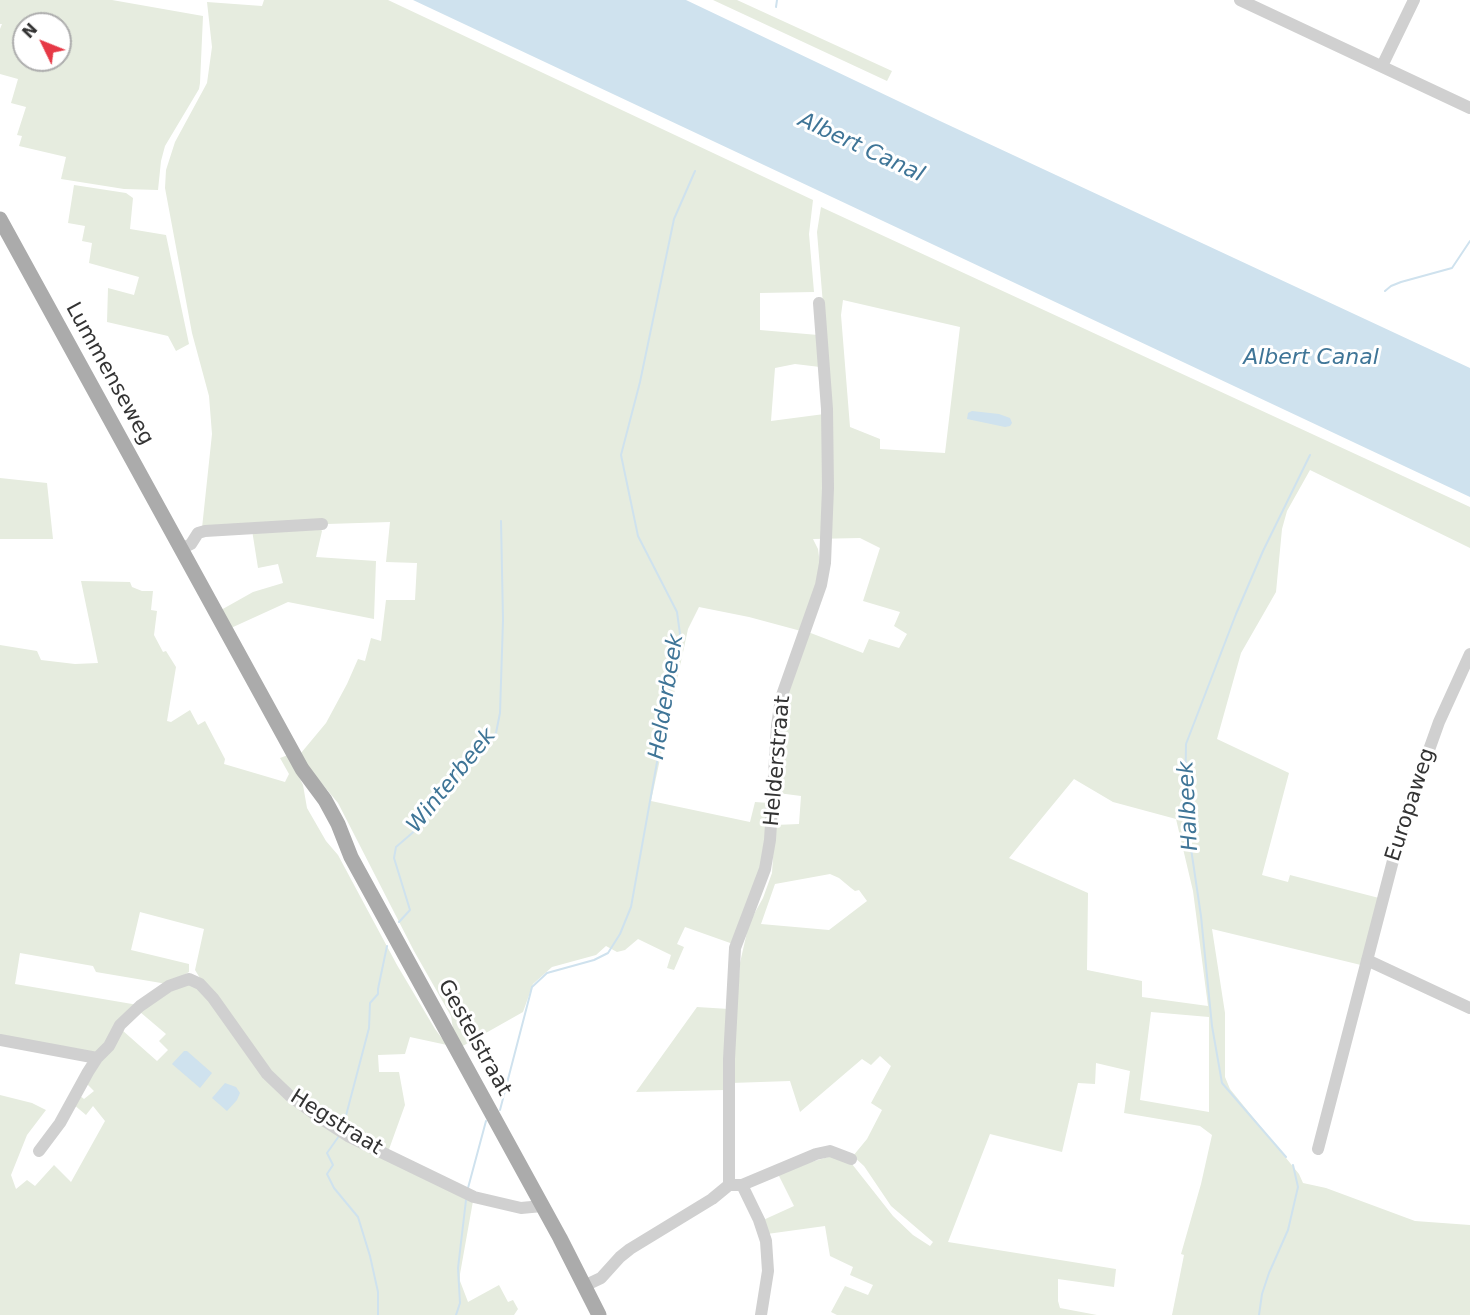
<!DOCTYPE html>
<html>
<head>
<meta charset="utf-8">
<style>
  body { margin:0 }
  #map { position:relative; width:1470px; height:1315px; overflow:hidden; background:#fff; font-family:"DejaVu Sans",sans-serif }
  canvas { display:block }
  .north { position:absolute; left:12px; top:12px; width:60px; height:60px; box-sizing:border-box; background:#fff; border:2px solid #adadad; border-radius:50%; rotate:313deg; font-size:16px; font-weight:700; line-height:24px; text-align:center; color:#333 }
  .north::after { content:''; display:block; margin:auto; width:21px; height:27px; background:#e63946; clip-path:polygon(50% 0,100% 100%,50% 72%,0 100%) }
</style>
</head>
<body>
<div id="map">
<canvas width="1470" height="1315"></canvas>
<div class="north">N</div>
</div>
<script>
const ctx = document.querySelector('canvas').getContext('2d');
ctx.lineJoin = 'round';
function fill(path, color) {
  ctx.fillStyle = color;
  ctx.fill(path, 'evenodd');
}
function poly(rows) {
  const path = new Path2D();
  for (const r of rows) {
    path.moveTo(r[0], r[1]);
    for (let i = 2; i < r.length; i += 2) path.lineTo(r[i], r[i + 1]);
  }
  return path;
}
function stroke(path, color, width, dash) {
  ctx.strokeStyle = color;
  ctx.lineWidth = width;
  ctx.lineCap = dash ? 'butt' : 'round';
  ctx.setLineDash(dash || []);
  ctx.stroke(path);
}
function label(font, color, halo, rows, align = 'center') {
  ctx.font = font + ' "DejaVu Sans",sans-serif';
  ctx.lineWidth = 6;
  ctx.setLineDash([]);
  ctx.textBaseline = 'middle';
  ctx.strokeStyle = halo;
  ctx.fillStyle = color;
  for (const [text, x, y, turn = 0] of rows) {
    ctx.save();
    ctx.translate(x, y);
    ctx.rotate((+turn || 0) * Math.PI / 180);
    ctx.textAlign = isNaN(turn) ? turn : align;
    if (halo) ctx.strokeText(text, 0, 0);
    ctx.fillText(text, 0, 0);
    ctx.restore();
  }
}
const green = poly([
  [0,0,112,0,203,16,200,83,199,89,165,146,161,161,158,190,124,189,61,179,66,157,19,146,22,136,17,135,26,107,11,103,18,79,0,74,0,29,2,24,0,24],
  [24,24,60,24,60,60,24,60],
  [264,0,388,0,813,200,809,234,814,292,760,293,760,330,818,335,820,367,795,364,775,368,771,421,832,413,817,232,821,207,1470,507,1470,548,1310,470,1287,511,1282,529,1276,592,1241,653,1217,739,1289,773,1262,875,1288,882,1290,875,1379,898,1361,965,1212,929,1225,1013,1225,1077,1230,1089,1299,1174,1303,1183,1326,1188,1415,1221,1470,1225,1470,1315,1172,1315,1184,1255,1181,1254,1201,1184,1212,1135,1200,1126,1124,1113,1130,1071,1096,1063,1095,1084,1078,1083,1062,1152,990,1134,948,1242,1116,1269,1114,1287,1058,1279,1058,1301,1060,1308,1097,1315,837,1315,831,1312,845,1286,868,1295,873,1285,850,1275,853,1267,830,1256,825,1226,767,1234,761,1221,794,1206,777,1172,835,1155,852,1164,893,1216,913,1235,930,1246,933,1242,891,1206,864,1166,853,1156,867,1139,882,1110,871,1103,891,1066,880,1056,871,1065,862,1059,800,1112,790,1081,731,1083,740,963,749,923,763,898,772,873,775,825,799,824,801,796,778,793,782,711,808,632,863,653,869,639,899,648,907,634,894,626,900,612,863,601,880,548,860,538,813,539,818,549,820,564,817,585,801,631,749,617,699,607,688,629,651,801,750,822,755,802,769,803,763,860,733,944,685,927,677,944,684,947,674,970,667,968,671,955,638,939,625,950,617,952,606,946,596,955,552,967,533,984,523,1012,461,1047,453,1029,451,1016,414,951,338,803,309,768,301,753,326,723,347,684,358,659,365,661,371,638,381,641,386,600,415,600,417,563,386,562,390,522,202,528,212,434,209,396,192,333,165,188,166,170,175,142,207,83,212,47,207,2,262,6],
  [843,300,960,327,945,453,880,449,880,439,850,427,841,315],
  [1074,779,1113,802,1176,819,1193,891,1208,1006,1142,997,1142,981,1087,970,1088,893,1009,858],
  [830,874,839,878,851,888,855,891,859,890,867,901,829,930,761,924,775,884],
  [1151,1012,1209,1017,1209,1112,1140,1100],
  [713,0,737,0,892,71,887,81],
  [74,185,126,193,133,198,130,229,166,235,189,344,176,351,168,336,107,322,108,288,134,295,139,277,89,263,92,243,82,241,85,226,68,223],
  [0,478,47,483,53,539,0,539],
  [320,528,322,531,316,557,376,561,374,619,288,602,231,628,221,610,253,592,283,583,278,564,258,568,252,530],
  [81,581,130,582,132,587,142,591,153,591,151,610,157,611,154,635,163,652,166,651,176,667,167,721,171,722,190,710,198,725,205,721,225,759,224,764,285,782,289,774,280,758,288,755,303,785,307,808,326,841,338,855,397,965,435,1029,447,1045,410,1037,405,1054,378,1055,379,1072,399,1072,405,1105,388,1152,336,1123,296,1096,273,1074,203,983,195,970,204,929,140,912,131,950,189,964,189,972,167,984,96,972,93,966,20,953,15,984,138,1005,99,1053,0,1036,0,645,37,651,41,660,75,664,98,663],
  [186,982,202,990,290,1101,473,1201,460,1274,460,1281,468,1302,499,1285,508,1302,513,1300,518,1309,514,1315,0,1315,0,1095,32,1103,46,1110,27,1135,11,1175,16,1189,27,1180,35,1186,54,1165,71,1182,105,1121,93,1106,86,1115,73,1104,79,1095,84,1099,94,1091,85,1082,122,1030,157,1061,168,1050,159,1041,166,1034,140,1012,178,984],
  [697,1007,729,1009,725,1090,636,1092]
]);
const water = poly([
  [413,0,686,0,940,121,1470,368,1470,497],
  [972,411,999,414,1010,418,1012,423,1010,426,1005,427,967,419,968,413],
  [184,1051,187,1051,212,1073,200,1088,172,1064],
  [225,1083,236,1087,240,1093,237,1100,227,1111,212,1098]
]);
const stream = poly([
  [776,7,777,0],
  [1385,291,1391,286,1401,282,1452,268,1470,241],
  [399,922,410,910,394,858,396,847,418,828,431,812,449,781,496,733,500,713,503,620,501,521],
  [500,1110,532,987,547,973,594,960,608,953,620,934,631,907,680,634,677,612,638,536,621,455,640,382,674,219,695,171],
  [343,1127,369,1028,370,1003,378,994,378,989,387,946],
  [339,1136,327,1153,333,1165,327,1174,334,1188,358,1217,370,1256,378,1292,378,1315],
  [1286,1157,1222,1083,1212,1026,1201,916,1185,808,1186,744,1236,614,1263,551,1310,455],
  [468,1188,486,1121],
  [456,1315,460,1303,458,1268,466,1200],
  [1259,1315,1262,1294,1269,1273,1288,1230,1298,1187,1293,1165]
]);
const minor = poly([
  [1240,0,1470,108],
  [1382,66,1414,0],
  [181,549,191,544,198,533,205,531,322,524],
  [1367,960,1470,1008],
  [0,1040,97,1058],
  [1318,1149,1396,849,1410,803,1439,722,1470,654],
  [39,1151,60,1123,88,1072,97,1058,109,1046,120,1025,140,1006,169,986,189,979,200,984,213,998,267,1074,290,1096,320,1118,348,1136,474,1197,521,1208,542,1206],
  [729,1185,729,1059,735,948,765,869,770,840,777,726,781,698,821,585,825,563,828,488,827,409,819,303],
  [742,1185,759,1220,766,1241,768,1271,761,1315],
  [584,1286,601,1278,620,1257,630,1249,712,1199,729,1185,742,1185,816,1154,830,1151,851,1159]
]);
const major = poly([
  [0,219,302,769,325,800,338,824,351,857,560,1238,599,1315]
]);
const streetNames = [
  ["Lummenseweg",109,374,61],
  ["Helderstraat",778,761,-85],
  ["Europaweg",1411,805,-72],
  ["Gestelstraat",474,1038,61],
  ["Hegstraat",336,1123,32]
];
const waterNames = [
  ["Albert Canal",861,148,25],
  ["Albert Canal",1311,358],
  ["Helderbeek",667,697,-81],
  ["Winterbeek",452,781,-51],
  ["Halbeek",1189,806,-93]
];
fill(green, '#e6ecdf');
fill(water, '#cfe2ee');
stroke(stream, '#cfe2ee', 2);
stroke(minor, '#d0d0d0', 12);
stroke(major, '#ababab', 15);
label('21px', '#333', '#fff', streetNames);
label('italic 22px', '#3f7597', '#fff', waterNames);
</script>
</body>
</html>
